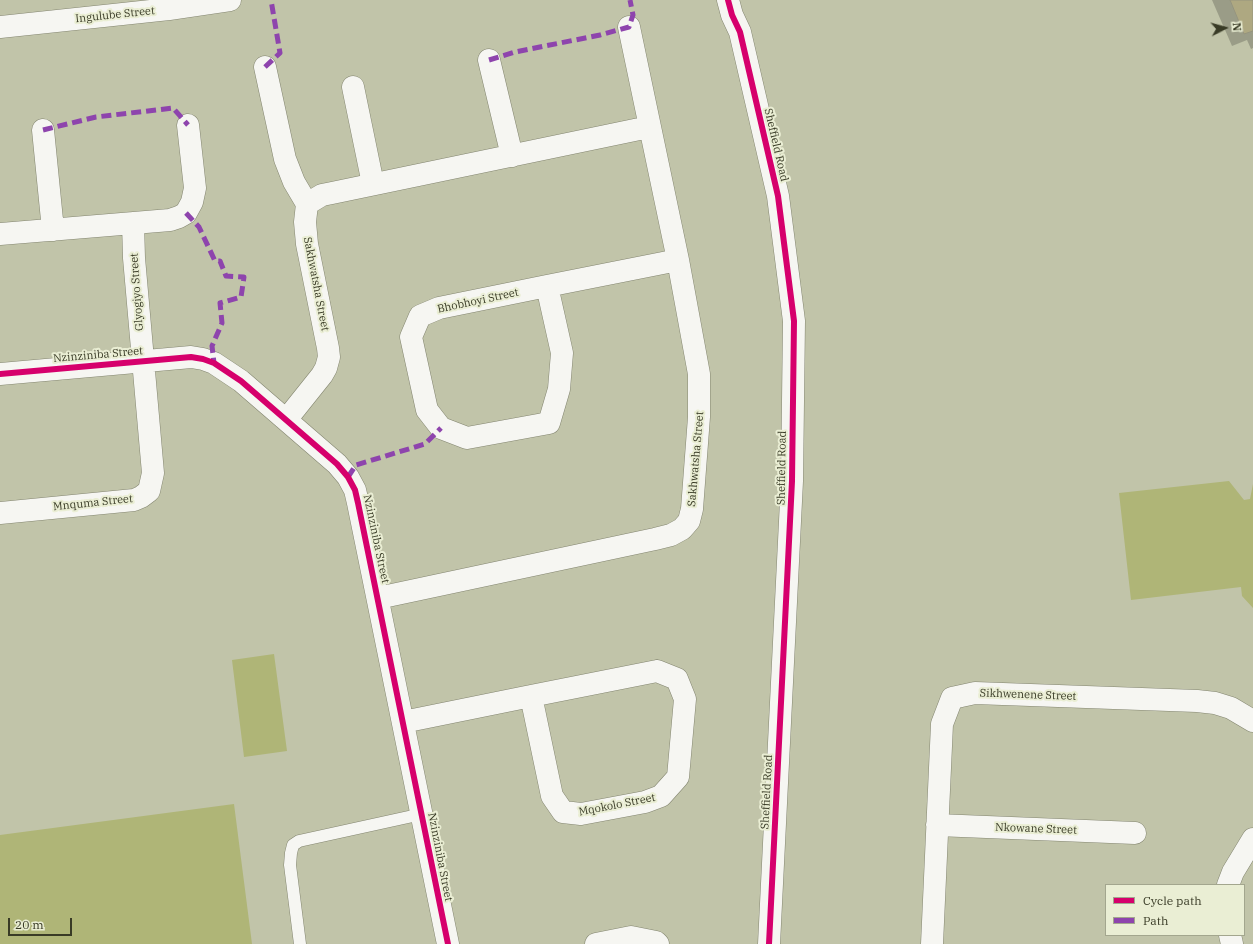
<!DOCTYPE html>
<html>
<head>
<meta charset="utf-8">
<style>
  body { margin:0 }
  #map { position:relative; width:1253px; height:944px; overflow:hidden; background:#c1c4a9; font-family:"IBM Plex Serif",serif }
  canvas { display:block }
  .legend { position:absolute; left:1105px; top:884px; width:140px; height:52px; box-sizing:border-box; background:#eaeed4; border:1px solid #a3a68e; margin:0; padding:5px 7px; list-style:none; font-size:12px; color:#393b26 }
  .legend li { display:flex; align-items:center; gap:8px; height:20px }
  .legend b { width:20px; border:1px solid #a3a68e }
  .north { position:absolute; left:1205px; top:8px; width:40px; height:40px; -webkit-text-stroke:3px #eaeed4; paint-order:stroke; rotate:84deg; font-size:11px; font-weight:700; line-height:16px; text-align:center; color:#393b26 }
  .north::after { content:''; display:block; margin:auto; width:14px; height:18px; background:#393b26; clip-path:polygon(50% 0,100% 100%,50% 72%,0 100%) }
  .scale { position:absolute; left:8px; top:918px; width:64px; height:18px; box-sizing:border-box; border:2px solid #393b26; border-top:0; padding-left:5px; font-size:12px; line-height:14px; white-space:nowrap; color:#393b26; -webkit-text-stroke:3px #eaeed4; paint-order:stroke }
</style>
</head>
<body>
<div id="map">
<canvas width="1253" height="944"></canvas>
<ul class="legend">
<li><b style="height:5px;background:#d6006c"></b>Cycle path</li>
<li><b style="height:5px;background:#8e44ad"></b>Path</li>
</ul>
<div class="north">N</div>
<div class="scale">20 m</div>
</div>
<script>
const ctx = document.querySelector('canvas').getContext('2d');
ctx.lineJoin = 'round';
function fill(path, color) {
  ctx.fillStyle = color;
  ctx.fill(path, 'evenodd');
}
function poly(rows) {
  const path = new Path2D();
  for (const r of rows) {
    path.moveTo(r[0], r[1]);
    for (let i = 2; i < r.length; i += 2) path.lineTo(r[i], r[i + 1]);
  }
  return path;
}
function stroke(path, color, width, dash) {
  ctx.strokeStyle = color;
  ctx.lineWidth = width;
  ctx.lineCap = dash ? 'butt' : 'round';
  ctx.setLineDash(dash || []);
  ctx.stroke(path);
}
function label(font, color, halo, rows, align = 'center') {
  ctx.font = font + ' "IBM Plex Serif",serif';
  ctx.lineWidth = 4;
  ctx.setLineDash([]);
  ctx.textBaseline = 'middle';
  ctx.strokeStyle = halo;
  ctx.fillStyle = color;
  for (const [text, x, y, turn = 0] of rows) {
    ctx.save();
    ctx.translate(x, y);
    ctx.rotate((+turn || 0) * Math.PI / 180);
    ctx.textAlign = isNaN(turn) ? turn : align;
    if (halo) ctx.strokeText(text, 0, 0);
    ctx.fillText(text, 0, 0);
    ctx.restore();
  }
}
const green = poly([
  [1229,481,1244,500,1250,499,1253,484,1253,608,1242,596,1241,587,1131,600,1119,493],
  [274,654,287,751,244,757,232,660],
  [234,804,252,944,0,944,0,835]
]);
const shadow = poly([
  [1212,0,1253,0,1253,48,1251,49,1247,40,1232,46]
]);
const building = poly([
  [1230,0,1253,0,1253,31,1244,34,1230,0]
]);
const service = poly([
  [300,944,290,865,291,853,293,845,299,841,422,814]
]);
const minor = poly([
  [0,27,169,9,230,0],
  [489,60,512,156],
  [265,67,285,159,294,182,307,204],
  [353,87,373,184],
  [43,130,53,230],
  [0,234,170,220,179,217,186,213,192,202,195,188,188,125],
  [547,286,562,353,559,389,549,423,467,438,441,428,427,410,411,337,420,316,439,308,547,286],
  [547,286,678,260],
  [0,374,191,357,203,359,214,363,241,381,337,464,348,477,355,490,358,503,448,944],
  [286,420,322,375,326,368,329,357,328,348,307,244,305,222,307,204,322,195,332,193,649,127],
  [0,513,134,500,141,497,149,491,153,473,134,258,133,223],
  [378,598,655,539,671,535,682,529,689,521,692,509,699,417,699,374,678,260,629,27],
  [657,671,677,679,685,699,678,777,661,796,645,802,581,814,563,812,552,796,531,696,657,671],
  [403,722,531,696],
  [937,825,1135,833],
  [1228,885,1233,872,1253,839],
  [1230,935,1232,944],
  [596,944,631,937,656,942,658,944],
  [932,944,942,724,952,698,975,693,1197,701,1215,703,1231,708,1253,721]
]);
const tertiary = poly([
  [728,0,732,15,740,32,778,196,794,321,792,481,769,944]
]);
const quiet = poly([
  [489,60,515,52,600,35,629,27,633,15,630,0],
  [265,67,280,53,271,0],
  [43,130,96,117,173,108,188,125],
  [186,213,199,227,215,261,220,261,226,276,244,277,241,297,220,303,222,323,212,346,214,363],
  [348,477,356,465,425,444,441,428]
]);
const cycleway = poly([
  [728,0,732,15,740,32,778,196,794,321,792,481,769,944],
  [0,374,191,357,203,359,214,363,241,381,337,464,348,477,355,490,358,503,448,944]
]);
const streetNames = [
  ["Ingulube Street",115,15,-6],
  ["Sheffield Road",776,145,77],
  ["Sakhwatsha Street",316,284,79],
  ["Glyogiyo Street",137,292,-94],
  ["Bhobhoyi Street",478,301,-12],
  ["Nzinziniba Street",98,355,-5],
  ["Sakhwatsha Street",696,459,-85],
  ["Sheffield Road",782,468,-89],
  ["Mnquma Street",93,503,-6],
  ["Nzinziniba Street",376,539,78],
  ["Sikhwenene Street",1028,695,2],
  ["Sheffield Road",767,792,-87],
  ["Mqokolo Street",617,805,-11],
  ["Nkowane Street",1036,829,2],
  ["Nzinziniba Street",440,857,79]
];
fill(green, '#afb577');
fill(shadow, '#0003');
fill(building, '#aea881');
stroke(building, '#95947f', 1);
stroke(service, '#838570', 13);
stroke(minor, '#838570', 23);
stroke(tertiary, '#838570', 23);
stroke(service, '#f6f6f2', 12);
stroke(minor, '#f6f6f2', 22);
stroke(tertiary, '#f6f6f2', 22);
stroke(quiet, '#8e44ad', 5, [10, 5]);
stroke(cycleway, '#d6006c', 6);
label('11px', '#393b26', '#eaeed4', streetNames);
</script>
</body>
</html>
